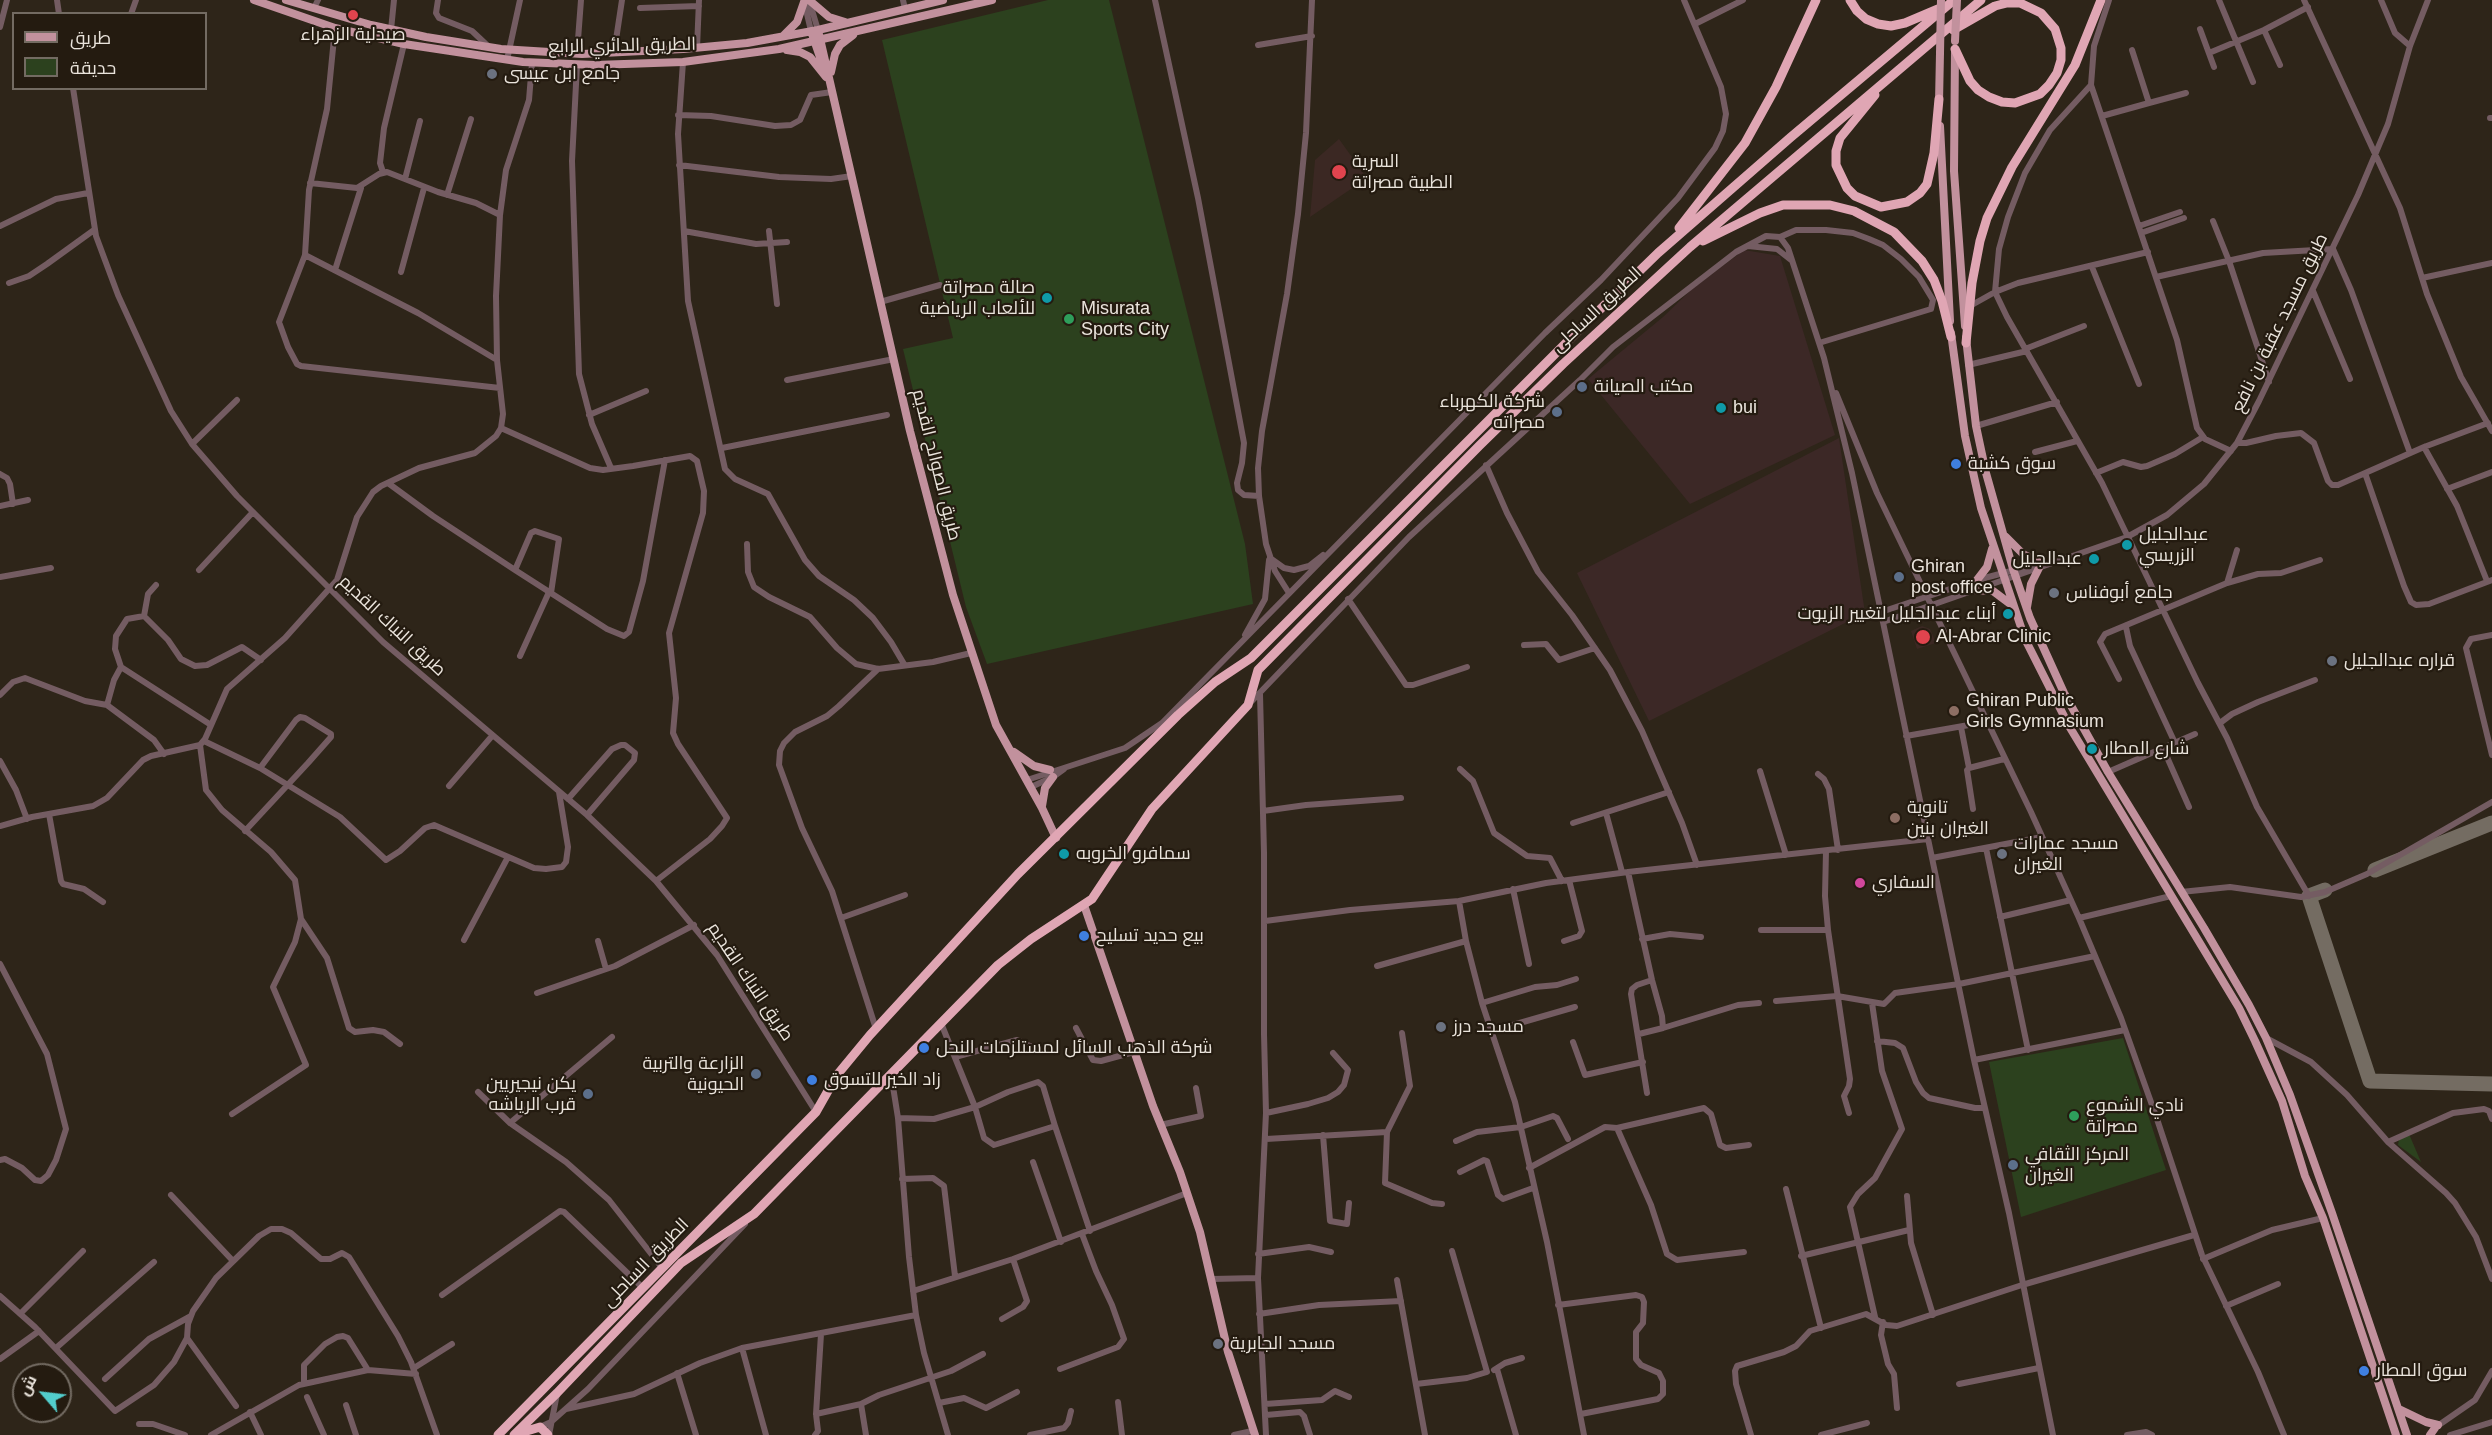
<!DOCTYPE html>
<html>
<head>
<meta charset="utf-8">
<style>
  body { margin:0 }
  #map { position:relative; width:2492px; height:1435px; overflow:hidden; background:#2e2519; font-family:Arial,Cairo,sans-serif }
  canvas { display:block }
  .legend { position:absolute; left:12px; top:12px; width:195px; height:78px; box-sizing:border-box; background:#241b10; border:2px solid #736b62; margin:0; padding:8px 10px; list-style:none; font-size:18px; color:#eae4dc }
  .legend li { display:flex; align-items:center; gap:12px; height:30px }
  .legend b { width:30px; border:2px solid #736b62 }
  .north { position:absolute; left:12px; top:1363px; width:60px; height:60px; box-sizing:border-box; background:#241b10; border:2px solid #736b62; border-radius:50%; rotate:298deg; font-size:16px; font-weight:700; line-height:24px; text-align:center; color:#eae4dc }
  .north::after { content:''; display:block; margin:auto; width:21px; height:27px; background:#52cdcc; clip-path:polygon(50% 0,100% 100%,50% 72%,0 100%) }
</style>
</head>
<body>
<div id="map">
<canvas width="2492" height="1435"></canvas>
<ul class="legend">
<li><b style="height:8px;background:#c2919d"></b>طريق</li>
<li><b style="height:16px;background:#2c411e"></b>حديقة</li>
</ul>
<div class="north">ش</div>
</div>
<script>
const ctx = document.querySelector('canvas').getContext('2d');
ctx.lineJoin = 'round';
function fill(path, color) {
  ctx.fillStyle = color;
  ctx.fill(path, 'evenodd');
}
function poly(rows) {
  const path = new Path2D();
  for (const r of rows) {
    path.moveTo(r[0], r[1]);
    for (let i = 2; i < r.length; i += 2) path.lineTo(r[i], r[i + 1]);
  }
  return path;
}
function stroke(path, color, width, dash) {
  ctx.strokeStyle = color;
  ctx.lineWidth = width;
  ctx.lineCap = dash ? 'butt' : 'round';
  ctx.setLineDash(dash || []);
  ctx.stroke(path);
}
function label(font, color, halo, rows, align = 'center') {
  ctx.font = font + ' Arial,Cairo,sans-serif';
  ctx.lineWidth = 4.5;
  ctx.setLineDash([]);
  ctx.textBaseline = 'middle';
  ctx.strokeStyle = halo;
  ctx.fillStyle = color;
  for (const [text, x, y, turn = 0] of rows) {
    ctx.save();
    ctx.translate(x, y);
    ctx.rotate((+turn || 0) * Math.PI / 180);
    ctx.textAlign = isNaN(turn) ? turn : align;
    if (halo) ctx.strokeText(text, 0, 0);
    ctx.fillText(text, 0, 0);
    ctx.restore();
  }
}
const industrial = poly([
  [1744,250,1780,256,1835,435,1690,504,1588,379,1663,317,1691,290],
  [1839,438,1865,613,1649,721,1577,573]
]);
const medical = poly([
  [1339,139,1367,178,1310,217,1315,160],
  [1922,626,1930,629,1936,643,1917,649,1911,631]
]);
const green = poly([
  [1048,0,1109,0,1245,544,1253,604,987,664,966,607,903,349,953,338,882,40],
  [2123,1038,2166,1170,2021,1217,1989,1062],
  [2409,1134,2421,1162,2398,1145,2399,1139]
]);
const taxiway = poly([
  [2375,870,2492,823],
  [2325,890,2309,896,2370,1081,2492,1084]
]);
const minor = poly([
  [57,0,59,14],
  [438,0,436,13,439,18,472,31,489,47],
  [809,0,818,30],
  [903,0,905,9],
  [1155,0,1198,198,1244,443,1242,463,1237,483,1238,490,1244,495,1259,496],
  [2109,0,2094,46,2091,85,2177,340,2197,428,2205,439,2231,451],
  [2219,0,2253,82],
  [2304,0,2400,208,2427,294,2461,377,2492,431],
  [2381,0,2395,33,2410,46],
  [804,1,811,31],
  [314,8,318,0],
  [640,8,699,6],
  [131,14,136,0],
  [1695,24,1743,0],
  [0,27,7,0],
  [335,28,327,109,309,190,305,255,279,322,288,347,297,364,301,366,500,388],
  [2200,29,2214,67],
  [391,30,394,0],
  [2264,30,2280,65],
  [1258,45,1312,36],
  [697,48,699,0],
  [577,53,581,0],
  [614,53,622,0],
  [2209,53,2264,30,2308,7],
  [507,60,520,0],
  [683,62,678,134,688,301,725,469,735,479,768,494,805,560,819,576,854,600,873,618,891,642,904,664],
  [577,65,572,161,579,374,592,424,611,468],
  [2091,85,2050,130,2025,173,2008,217,1999,249,1995,292,2007,317,2102,483,2198,683,2227,738,2257,807,2309,896],
  [73,88,96,236,118,295,171,411,192,444,237,496,383,642,587,815,656,881,717,955,816,1112],
  [2149,103,2186,93],
  [678,115,711,116,775,126,791,125,800,120,811,95,832,92],
  [2102,116,2149,103,2132,50],
  [2490,118,2492,118],
  [679,165,779,177,831,179,852,176],
  [383,172,380,163,384,128,404,44],
  [405,179,420,121],
  [310,183,357,188,379,174,387,172,438,192,476,203,500,215],
  [447,195,471,119],
  [2213,221,2229,261,2269,382],
  [0,226,56,199,88,193],
  [2139,226,2180,212],
  [684,231,756,244,787,242],
  [769,231,777,304],
  [2141,233,2184,218],
  [1780,237,1796,230,1826,230,1853,233,1869,239,1883,245,1901,259,1919,277,1933,300,1931,309,1819,343],
  [1748,246,1777,249,1791,260],
  [305,255,418,313,497,360],
  [2092,267,2139,384],
  [335,270,361,188],
  [401,272,424,188],
  [2156,277,2263,253,2333,249,2351,290,2410,453],
  [2422,278,2492,263],
  [9,283,29,276,47,264,94,230],
  [2313,291,2350,379],
  [880,302,940,285],
  [1970,306,1995,292,2018,283,2148,252],
  [2025,349,2084,326],
  [1968,365,2027,351],
  [787,380,894,359],
  [1836,393,1877,493,2031,812,2079,918,2121,1018,2157,1119,2202,1255,2258,1372,2284,1435],
  [589,415,646,391],
  [1976,426,2057,402],
  [501,428,590,468,603,470,633,466,690,456,697,461,704,491,703,513,669,633,676,698,673,733,678,744,727,818,722,826,710,839,656,881],
  [2237,443,2246,443,2276,436,2301,433,2314,443,2328,481,2332,485,2338,485,2424,447,2488,423],
  [192,444,237,400],
  [2424,447,2457,506,2487,581],
  [722,448,887,415],
  [2035,452,2077,441],
  [1486,465,1507,513,1538,572,1572,615,1610,670,1642,731,1682,823,1697,865],
  [2096,473,2123,462,2141,467,2147,466,2175,454,2203,437],
  [2365,473,2404,586,2411,602,2416,605,2429,604,2492,580],
  [0,474,7,478,10,484,13,504],
  [388,483,433,516,515,570,607,629,624,636,629,632,643,581,665,460],
  [2447,489,2492,472],
  [0,506,28,500],
  [747,544,748,572,754,587,769,597,810,617,837,648,856,664,878,669,933,662,971,653],
  [1270,558,1284,568,1294,570,1309,566,1323,555],
  [199,570,253,512],
  [515,570,531,533,535,531,559,539,551,593],
  [0,577,51,568],
  [2227,583,2237,550],
  [156,585,148,594,144,616,168,640,181,659,195,666,207,665,242,647,261,660],
  [1289,593,1275,571,1266,544,1259,496,1258,468,1262,431,1287,294,1298,214,1306,133,1312,0],
  [1348,599,1406,685,1413,685,1467,667],
  [1881,612,1977,580,2041,563],
  [144,616,127,619,116,636,115,649,121,667,211,725],
  [1883,622,2127,537,2167,515,2204,484,2237,443,2259,401,2358,195,2388,124,2410,46,2428,0],
  [2126,627,2130,646,2175,743],
  [1245,635,1265,599,1269,560],
  [2492,635,2471,639,2466,648,2492,755],
  [1524,645,1546,644,1559,660,1595,648],
  [520,656,549,592],
  [121,667,114,680,107,705,154,740,164,754],
  [2119,679,2100,642,2105,634,2227,583,2258,574,2281,573,2320,560],
  [1260,694,1264,853,1264,1034,1266,1113,1258,1278,1266,1435],
  [0,695,13,682,25,678,85,701,107,705],
  [1250,703,1409,537,1580,380,1613,347,1736,252,1766,236,1780,237,1788,248,1824,358,1852,473,1974,1060,2009,1213,2053,1435],
  [2220,723,2232,714,2258,702,2315,680],
  [1961,727,1969,768],
  [1906,736,1986,722],
  [204,741,260,768,340,817,386,860,400,851,425,828,434,825,534,868,546,869,562,867,566,862,568,847,559,792],
  [200,745,206,790,222,810,271,852,295,880,301,919,295,942,273,987,306,1065,232,1114],
  [2163,748,2189,807],
  [0,761,16,790,27,819],
  [1460,769,1473,781,1494,833,1527,856,1550,858,1562,881],
  [1760,771,1786,855],
  [2108,772,2195,734],
  [1818,774,1824,779,1829,789,1838,850],
  [1027,780,1125,748,1162,723,1545,333,1601,280,1678,198,1715,148,1723,131,1726,114,1721,87,1684,0],
  [449,786,492,736],
  [1031,787,1053,777,1064,769],
  [568,799,612,749,621,745,625,745,635,753,634,760,587,815],
  [1973,809,1967,770,1969,768,2004,759],
  [1263,811,1306,805,1401,798],
  [1606,813,1622,872],
  [49,814,61,881,63,884,84,889,103,902],
  [1573,823,1669,792],
  [0,826,32,817,93,806,107,798,143,760,151,756,200,745,205,739,227,689,285,638,337,580,357,517,373,492,381,486,419,468,475,453,496,436,501,428,503,414,497,360,496,296,500,215,506,170,529,100,532,63],
  [245,831,308,763,331,737,331,734,305,718,300,717,296,720,260,768],
  [1986,848,2028,1050],
  [1826,851,1825,896,1828,930,1850,1079,1849,1086,1844,1096,1849,1113],
  [1932,858,2042,837],
  [1628,872,1652,980,1662,1016,1663,1028,1639,1034],
  [1513,889,1529,964],
  [2181,892,2230,887,2301,897,2325,892,2367,874,2492,802],
  [2000,917,2071,900],
  [841,918,905,895],
  [2079,918,2171,896],
  [301,919,327,958,349,1028,355,1032,373,1030,384,1032,400,1044],
  [1265,921,1350,910,1459,901],
  [1761,930,1828,930],
  [1642,939,1670,934,1701,937],
  [464,940,508,857],
  [598,941,606,969],
  [1564,941,1579,936,1582,931,1569,880],
  [0,964,47,1054,66,1129,56,1160,48,1175,41,1181,35,1180,22,1168,5,1159,0,1160],
  [1377,966,1466,941],
  [537,993,615,966,694,925],
  [1776,1001,1837,996,1884,1004,1895,993,1959,984,2095,956],
  [1482,1003,1535,987,1557,985,1576,979],
  [1872,1003,1882,1071,1902,1129,1875,1178,1858,1194,1850,1207,1875,1317],
  [1076,1028,1093,1060,1101,1061,1134,1052],
  [1663,1028,1738,1005,1759,1003],
  [876,1029,832,891,802,828,779,765,780,751,784,743,795,732,827,716,839,706,878,669],
  [1492,1031,1575,1007],
  [1402,1033,1410,1086,1387,1132,1385,1183,1432,1203,1442,1204],
  [2266,1038,2311,1062,2347,1095,2388,1142,2446,1193,2455,1203,2476,1237,2492,1279],
  [1877,1041,1895,1043,1903,1048,1916,1082,1923,1093,1929,1098,1975,1108,1985,1108],
  [1573,1042,1585,1075,1643,1062],
  [955,1057,1017,1040,1032,1047],
  [1974,1060,2125,1030],
  [891,1074,898,1118,909,1257,916,1315,924,1353,948,1435],
  [478,1092,510,1123,566,1162,609,1200,663,1269],
  [1647,1093,1631,994,1632,989,1637,985,1652,980],
  [1266,1113,1308,1104,1328,1098,1338,1092,1344,1085,1348,1070,1333,1053],
  [898,1118,934,1119,975,1107,984,1138,994,1145,1055,1126,1043,1086,1038,1082,1008,1092,975,1107,941,1023],
  [510,1123,612,1037],
  [1160,1125,1201,1116,1196,1088],
  [1055,1126,1090,1231],
  [1617,1128,1704,1108,1711,1114,1720,1145,1726,1148,1749,1145],
  [1323,1135,1330,1221,1347,1224,1349,1203],
  [1266,1139,1387,1132],
  [1456,1141,1477,1132,1521,1127,1553,1116,1557,1118,1568,1139],
  [2388,1142,2453,1113,2484,1109,2489,1111,2492,1119],
  [1033,1162,1061,1242],
  [1529,1168,1605,1127,1617,1128,1651,1205,1667,1254,1677,1260,1744,1252],
  [1460,1172,1484,1160,1487,1161,1498,1195,1503,1199,1533,1188],
  [902,1179,933,1178,944,1186,955,1276],
  [1786,1189,1821,1328],
  [171,1195,233,1261],
  [1907,1196,1911,1243,1933,1315],
  [1258,1254,1309,1247,1331,1252],
  [1801,1256,1909,1230],
  [2203,1259,2272,1230,2323,1218],
  [1212,1279,1258,1278],
  [1397,1280,1425,1435],
  [913,1291,1013,1259,1187,1193],
  [442,1295,560,1211,564,1212,643,1288],
  [0,1296,35,1327,115,1411,154,1385,174,1362,187,1338,188,1324,193,1311,216,1278,259,1236,271,1229,282,1229,291,1233,321,1259,330,1259,342,1253,349,1257,398,1336,411,1362,437,1435],
  [1558,1305,1636,1295,1642,1297,1644,1302,1643,1323,1636,1332,1636,1359,1641,1365,1659,1373,1663,1381,1663,1394,1658,1399,1581,1414],
  [2226,1306,2278,1284],
  [20,1314,83,1251],
  [1259,1314,1319,1305,1401,1301],
  [1002,1319,1023,1307,1027,1301,1013,1259],
  [1883,1322,1881,1335,1888,1364,1894,1374,1897,1408],
  [187,1338,236,1406],
  [56,1348,154,1262],
  [742,1348,766,1435],
  [0,1359,39,1331],
  [414,1368,452,1344],
  [1060,1369,1118,1347,1124,1339,1112,1305,1096,1271,1082,1234],
  [1497,1369,1516,1435],
  [1494,1370,1505,1363,1522,1358],
  [677,1373,696,1435],
  [105,1379,149,1339,191,1316],
  [304,1384,304,1365,325,1344,337,1337,343,1336,348,1338,368,1370],
  [1416,1384,1467,1378,1487,1372,1452,1251],
  [1959,1384,2039,1368],
  [307,1397,324,1435],
  [1118,1402,1122,1435],
  [939,1403,964,1398,986,1408,1017,1392],
  [1265,1404,1322,1400,1335,1391,1349,1397],
  [346,1405,356,1435],
  [566,1409,634,1394,700,1363,742,1348,916,1315],
  [250,1412,261,1435],
  [816,1414,821,1334],
  [1266,1415,1300,1412,1304,1416,1310,1435],
  [139,1424,153,1424,185,1435],
  [540,1427,551,1422,588,1389,745,1224],
  [2436,1427,2475,1400,2492,1371],
  [211,1435,299,1385,368,1370,416,1374],
  [549,1435,557,1394],
  [815,1435,818,1431,816,1414,861,1404],
  [866,1435,861,1404,879,1395,951,1371,983,1354],
  [1030,1435,1064,1428,1068,1423,1071,1411],
  [1234,1435,1252,1431],
  [1584,1435,1547,1242,1515,1102,1482,1003,1466,941,1459,901,1546,883,1628,872,1928,839],
  [1751,1435,1736,1384,1735,1371,1737,1366,1784,1352,1796,1346,1810,1331,1866,1314,1886,1325,1897,1326,2022,1285,2194,1235],
  [1821,1435,1867,1423],
  [2127,1435,2146,1432,2152,1435],
  [2450,1435,2492,1422]
]);
const major = poly([
  [254,0,335,28,404,44,523,62,595,65,683,62,779,49,992,0],
  [286,0,371,25,426,37,501,49,582,54,683,49,747,43,818,30,943,0],
  [809,0,829,17,845,22],
  [818,30,910,431,953,595,996,725,1042,808,1056,838],
  [811,31,824,69],
  [784,35,797,22,804,2],
  [787,50,800,52,810,57,826,77],
  [1955,50,1954,171,1965,326],
  [831,72,835,54,840,45,853,35],
  [1939,102,1940,53],
  [1940,126,1950,321],
  [1951,333,1965,436,1981,508,2025,639,2069,726,2239,1008,2255,1041,2282,1101,2305,1176,2323,1218,2396,1435],
  [1966,338,1976,426,1986,473,2013,569,2030,618,2064,693,2108,772,2204,928,2249,1005,2266,1038,2290,1095,2332,1213,2407,1435],
  [2006,537,2023,554,2041,563],
  [1977,580,1987,567,1992,549],
  [1973,590,1993,591,2009,603],
  [2027,607,2031,584,2039,568],
  [1014,752,1034,766,1050,770],
  [1042,806,1045,788,1053,777],
  [1084,905,1153,1106,1180,1172,1200,1232,1228,1352,1255,1435],
  [2399,1409,2426,1422,2438,1425],
  [2430,1435,2435,1428]
]);
const highway = poly([
  [1850,0,1857,11,1866,19,1878,24,1891,26,1905,23,1938,9],
  [1953,30,1995,6,2007,3,2020,3,2041,13,2055,29,2061,48,2061,60,2057,73,2049,85,2040,94,2015,103,2002,102,1989,97,1978,90,1970,81,1955,49],
  [1875,95,1840,138,1836,151,1836,165,1847,188,1855,196,1881,207,1907,202,1920,193,1927,184,1934,153,1939,99],
  [1679,228,1745,143,1776,87,1816,0],
  [1703,241,1760,213,1783,205,1830,205,1854,211,1894,232,1922,261,1934,280,1942,301,1951,337],
  [1966,343,1972,283,1980,241,1987,218,2012,167,2075,65,2101,0],
  [520,1433,540,1427,548,1435],
  [498,1435,816,1112,837,1075,870,1035,1018,874,1178,715,1215,682,1251,658,1581,328,1658,253,1791,137,1954,0],
  [514,1435,557,1393,681,1263,754,1214,998,965,1031,939,1092,899,1152,809,1248,705,1258,670,1480,445,1563,364,1690,247,1981,0]
]);
const majorBridge = poly([
  [1955,41,1957,0],
  [1940,53,1941,0]
]);
const markers = [
  [353,15,6,"#e0444e"],
  [492,74,6,"#6b7280"],
  [1339,172,8,"#e0444e"],
  [1047,298,6,"#0f9aa8"],
  [1069,319,6,"#2e9e5b"],
  [1582,387,6,"#5c6f8a"],
  [1721,408,6,"#0f9aa8"],
  [1557,412,6,"#5c6f8a"],
  [1956,464,6,"#3f7fe0"],
  [2127,545,6,"#0f9aa8"],
  [2094,559,6,"#0f9aa8"],
  [1899,577,6,"#5c6f8a"],
  [2054,593,6,"#6b7280"],
  [2008,614,6,"#0f9aa8"],
  [1923,637,8,"#e0444e"],
  [2332,661,6,"#6b7280"],
  [1954,711,6,"#8d6e63"],
  [2092,749,6,"#0f9aa8"],
  [1895,818,6,"#8d6e63"],
  [1064,854,6,"#0f9aa8"],
  [2002,854,6,"#6b7280"],
  [1860,883,6,"#d1479c"],
  [1084,936,6,"#3f7fe0"],
  [1441,1027,6,"#6b7280"],
  [924,1048,6,"#3f7fe0"],
  [756,1074,6,"#5c6f8a"],
  [812,1080,6,"#3f7fe0"],
  [588,1094,6,"#5c6f8a"],
  [2074,1116,6,"#2e9e5b"],
  [2013,1165,6,"#5c6f8a"],
  [1218,1344,6,"#6b7280"],
  [2364,1371,6,"#3f7fe0"]
];
const poiNames = [
  ["صيدلية الزهراء",353,35,"center"],
  ["جامع ابن عيسى",504,74],
  ["السرية",1352,162],
  ["الطبية مصراتة",1352,183],
  ["صالة مصراتة",1035,288,"right"],
  ["للألعاب الرياضية",1035,309,"right"],
  ["Misurata",1081,309],
  ["Sports City",1081,330],
  ["مكتب الصيانة",1594,387],
  ["شركة الكهرباء",1545,402,"right"],
  ["مصراته",1545,423,"right"],
  ["bui",1733,408],
  ["سوق كشبة",1968,464],
  ["عبدالجليل",2139,535],
  ["الزريسي",2139,556],
  ["عبدالجليل",2082,559,"right"],
  ["Ghiran",1911,567],
  ["post office",1911,588],
  ["جامع أبوفناس",2066,593],
  ["أبناء عبدالجليل لتغيير الزيوت",1996,614,"right"],
  ["Al-Abrar Clinic",1936,637],
  ["قراره عبدالجليل",2344,661],
  ["Ghiran Public",1966,701],
  ["Girls Gymnasium",1966,722],
  ["شارع المطار",2104,749],
  ["تانوية",1907,808],
  ["الغيران بنين",1907,829],
  ["مسجد عمارات",2014,844],
  ["الغيران",2014,865],
  ["سمافرو الخروبه",1076,854],
  ["السفاري",1872,883],
  ["بيع حديد تسليح",1096,936],
  ["مسجد درز",1453,1027],
  ["شركة الذهب السائل لمستلزمات النحل",936,1048],
  ["الزارعة والتربية",744,1064,"right"],
  ["الحيونية",744,1085,"right"],
  ["زاد الخير للتسوق",824,1080],
  ["يكن نيجيريين",576,1084,"right"],
  ["قرب الرياشه",576,1105,"right"],
  ["نادي الشموع",2086,1106],
  ["مصراتة",2086,1127],
  ["المركز الثقافي",2025,1155],
  ["الغيران",2025,1176],
  ["مسجد الجابرية",1230,1344],
  ["سوق المطار",2376,1371]
];
const streetNames = [
  ["الطريق الدائري الرابع",622,46,-1],
  ["الطريق الساحلى",1597,310,-43],
  ["طريق مسجد عقبة بن نافع",2280,323,-64],
  ["طريق الصوالح القديم",936,465,76],
  ["طريق النباك القديم",392,626,43],
  ["طريق النباك القديم",750,982,56],
  ["الطريق الساحلى",646,1263,-46]
];
fill(industrial, '#3c2826');
fill(medical, '#3b2823');
fill(green, '#2c411e');
stroke(taxiway, '#746c62', 15);
stroke(minor, '#745c62', 6);
stroke(major, '#c2919d', 8);
stroke(highway, '#e0a6b4', 9);
stroke(majorBridge, '#c2919d', 8);
for (const [x, y, r, color] of markers) {
  const dot = new Path2D();
  dot.arc(x, y, r, 0, 2 * Math.PI);
  ctx.fillStyle = color;
  ctx.fill(dot);
  stroke(dot, '#241b10', 2);
}
label('18px', '#eae4dc', '#241b10', poiNames, 'left');
label('18px', '#eae4dc', '#241b10', streetNames);
</script>
</body>
</html>
